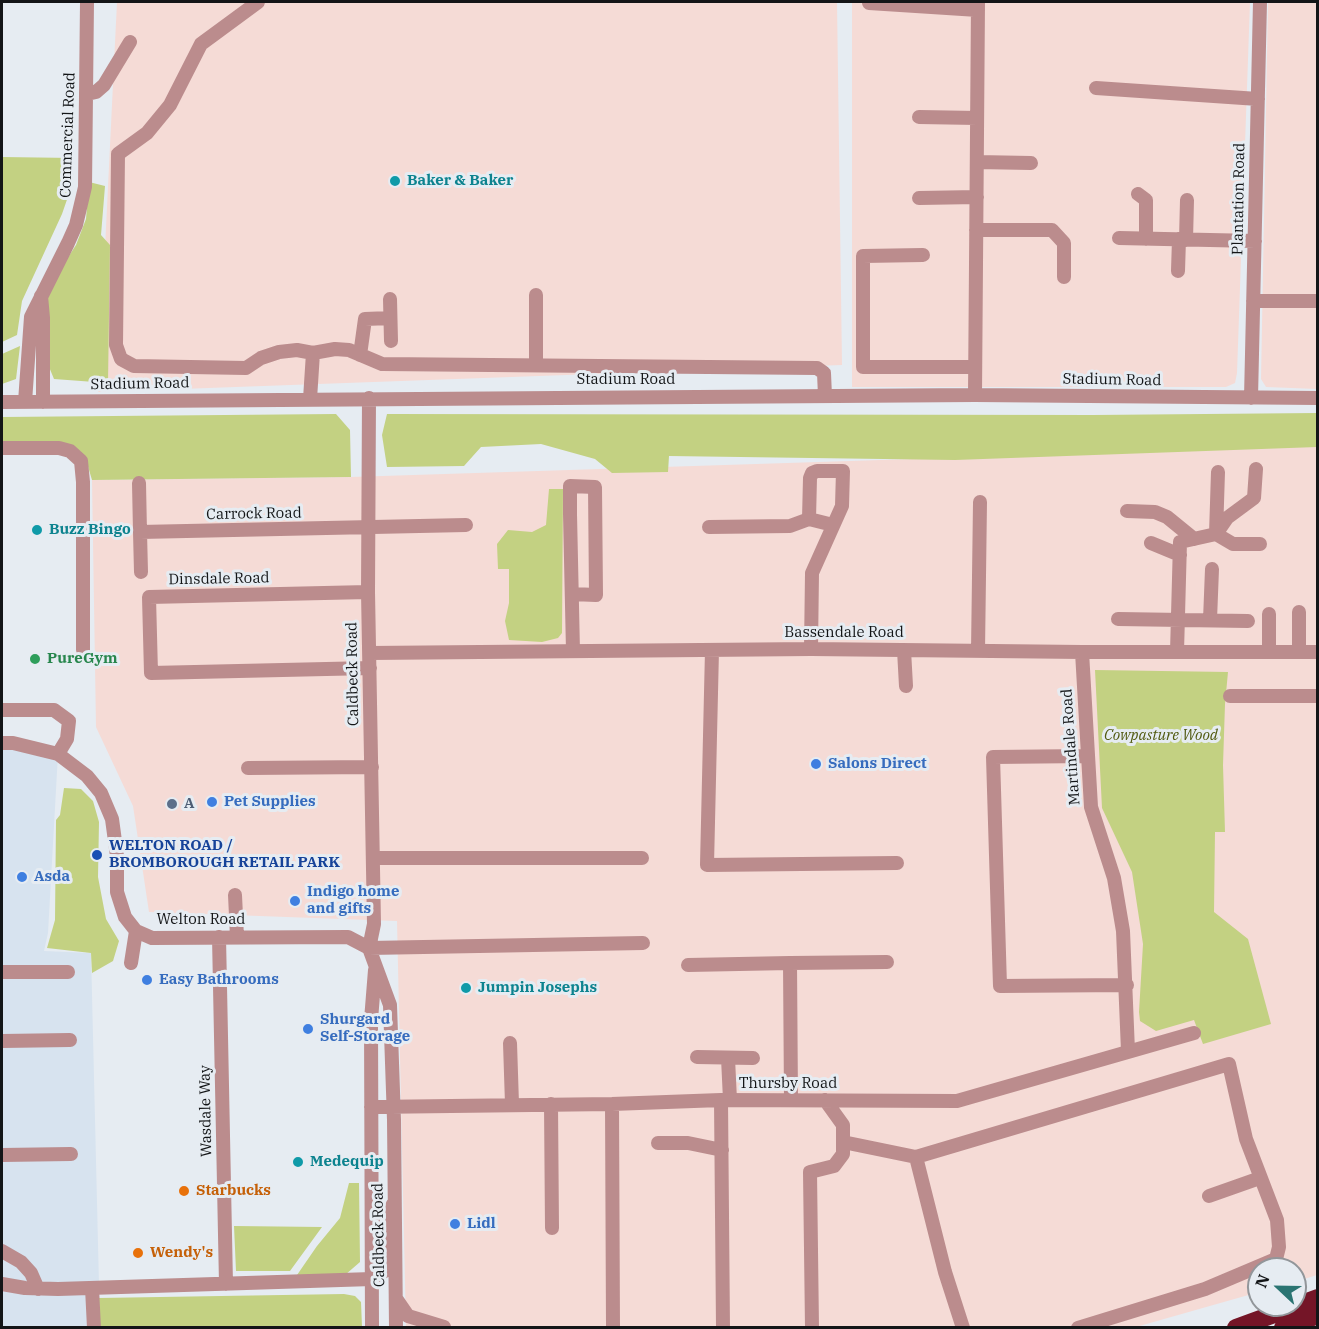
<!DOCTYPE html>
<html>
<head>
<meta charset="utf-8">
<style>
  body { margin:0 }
  #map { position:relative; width:1319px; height:1329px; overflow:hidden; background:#e6ecf2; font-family:"IBM Plex Serif",serif }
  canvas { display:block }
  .frame { position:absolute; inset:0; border:3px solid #131517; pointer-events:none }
  .north { position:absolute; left:1247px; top:1257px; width:60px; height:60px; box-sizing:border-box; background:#e6ecf2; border:2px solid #92969a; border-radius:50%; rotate:292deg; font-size:16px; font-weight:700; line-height:24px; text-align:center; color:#131517 }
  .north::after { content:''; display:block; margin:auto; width:21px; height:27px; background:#2a7472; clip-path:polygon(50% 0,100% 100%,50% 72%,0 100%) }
</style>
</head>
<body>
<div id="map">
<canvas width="1319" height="1329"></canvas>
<div class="frame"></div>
<div class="north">N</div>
</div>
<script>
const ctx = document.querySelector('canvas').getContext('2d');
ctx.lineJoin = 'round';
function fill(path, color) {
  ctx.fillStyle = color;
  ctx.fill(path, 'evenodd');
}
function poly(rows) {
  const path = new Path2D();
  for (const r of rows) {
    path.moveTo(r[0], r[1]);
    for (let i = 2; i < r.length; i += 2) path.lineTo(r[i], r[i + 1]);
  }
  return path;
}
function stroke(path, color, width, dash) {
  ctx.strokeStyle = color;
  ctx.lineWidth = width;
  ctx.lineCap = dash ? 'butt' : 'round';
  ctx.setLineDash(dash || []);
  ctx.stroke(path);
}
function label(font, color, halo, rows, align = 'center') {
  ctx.font = font + ' "IBM Plex Serif",serif';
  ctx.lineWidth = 6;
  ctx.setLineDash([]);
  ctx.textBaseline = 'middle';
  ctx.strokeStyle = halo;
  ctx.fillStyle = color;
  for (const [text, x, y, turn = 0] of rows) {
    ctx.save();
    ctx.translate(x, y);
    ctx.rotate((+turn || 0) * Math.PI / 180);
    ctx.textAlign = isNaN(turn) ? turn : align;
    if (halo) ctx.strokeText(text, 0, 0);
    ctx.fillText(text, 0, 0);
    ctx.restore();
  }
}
const built = poly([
  [2,743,58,754,48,933,44,951,91,953,100,1327,2,1327]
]);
const industrial = poly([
  [117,2,837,2,842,365,98,392],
  [852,2,1250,2,1237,373,1235,383,1226,387,852,387],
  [1268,2,1317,2,1317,389,1266,387,1261,379],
  [1317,446,1317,1275,1295,1282,1295,1269,1259,1269,1259,1292,1136,1327,406,1327,397,921,149,912,133,806,96,727,92,480,351,477]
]);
const green = poly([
  [2,157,74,158,74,170,71,188,62,214,22,301,17,335,2,342],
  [89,182,105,186,101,235,110,245,108,383,54,379,47,362,48,296,52,282,76,245,86,219],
  [20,346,16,379,2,384,2,354],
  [1317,413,1317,447,955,460,669,456,668,472,612,473,595,459,541,444,481,447,464,466,387,467,382,435,387,414,1093,415],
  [336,414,350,430,351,477,92,480,87,463,80,451,2,443,2,417],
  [549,489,563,489,562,633,558,638,542,642,509,640,505,621,509,603,509,569,498,569,497,544,508,530,532,532,546,525],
  [1095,670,1228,672,1225,704,1223,765,1225,832,1215,832,1214,912,1248,939,1271,1024,1203,1044,1194,1020,1156,1031,1140,1021,1139,1012,1143,944,1132,872,1102,808],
  [64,788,81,789,93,801,99,822,98,877,106,919,119,941,113,961,92,973,91,953,47,948,55,920,56,820,60,815],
  [349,1183,359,1183,360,1262,345,1275,297,1275,317,1246,340,1218],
  [234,1226,322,1227,290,1271,236,1271],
  [344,1294,355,1296,361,1302,362,1327,100,1327,99,1298]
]);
const minor = poly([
  [258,2,201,44,170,105,147,133,118,154,116,345,121,359,134,366,246,368,261,358,279,352,297,350,313,353,310,399],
  [869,3,978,10],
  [1096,88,1258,99],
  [87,94,96,92,104,85,130,42],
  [919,117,977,118],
  [977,162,1031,163],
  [1138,194,1146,200,1146,239],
  [919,198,977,197],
  [976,230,1052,230,1064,243,1064,277],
  [1119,238,1255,241],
  [1186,240,1187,200],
  [923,255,863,256,863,367,975,367],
  [1178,271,1179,239],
  [41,296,43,318,43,402],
  [390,299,391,341],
  [1253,301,1318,301],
  [313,353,335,349,349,350,382,364,817,368,824,373,825,396],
  [360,355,365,319,390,318],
  [536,365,536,295],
  [975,395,978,2],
  [369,398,368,592,374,924,369,948,390,1005,394,1120,396,1328],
  [1251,398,1260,2],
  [2,402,975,395,1318,398],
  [25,402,31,317,68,243,76,225,85,187,87,2],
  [2,448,59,448,70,451,81,461,83,482,83,650],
  [1218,472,1216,534,1233,544,1260,544],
  [139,483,140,532],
  [1127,511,1155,512,1167,517,1194,539],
  [809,519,810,478,812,473,817,471,843,471,842,506,812,573,811,649],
  [709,527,790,526,809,519,833,525],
  [1151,543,1180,555],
  [141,572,140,532,466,525],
  [368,592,149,597,151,673,370,668],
  [572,594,596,595,595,487,570,486,570,514,573,651],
  [1118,619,1248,621],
  [1210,620,1212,569],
  [712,650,707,865,897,863],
  [904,650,906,686],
  [978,651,980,502],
  [1082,652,1091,807,1114,878,1123,931,1128,1051],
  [1177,652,1180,542,1216,534,1227,518,1254,498,1256,469],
  [1269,652,1269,614],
  [1299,652,1299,612],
  [370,653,811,649,1082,652,1318,652],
  [1230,696,1318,696],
  [2,710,54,710,69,721,67,739,58,754],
  [2,743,13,743,58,754,87,776,101,793,112,819,117,856,117,892,125,917,136,931,152,938,348,937,369,948,643,943],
  [1088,756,993,757,1000,986,1127,985],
  [248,768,372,767],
  [373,858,642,858],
  [235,895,237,937],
  [219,937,226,1284],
  [131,963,136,931],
  [790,963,887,962],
  [688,965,790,963,791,1100],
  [2,972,68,972],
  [2,1041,70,1040],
  [510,1043,512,1104],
  [697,1057,753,1058],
  [728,1058,730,1100],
  [721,1100,723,1328],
  [551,1104,552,1228],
  [612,1104,613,1328],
  [371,1107,612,1104,721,1100,957,1101,1194,1033],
  [843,1142,916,1157,1229,1064,1246,1139,1277,1220,1279,1247,1276,1259,1205,1289,1078,1328],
  [658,1143,688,1143,722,1150],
  [2,1155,71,1154],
  [916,1157,945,1272,963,1328],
  [1209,1196,1260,1178],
  [2,1251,21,1262,31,1273,38,1289],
  [372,1279,386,1270,386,1220,393,1204],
  [2,1284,25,1288,58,1289,372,1279],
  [92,1288,94,1328],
  [397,1300,408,1316,444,1327],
  [372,1328,371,1020,375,970],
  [812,1328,810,1172,834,1166,843,1154,843,1125,825,1100]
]);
const highway = poly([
  [1236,1328,1318,1298],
  [1283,1328,1318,1315]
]);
const markers = [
  [395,181,6,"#0f9aa8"],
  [37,530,6,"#0f9aa8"],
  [35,659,6,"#2e9e5b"],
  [816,764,6,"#3f7fe0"],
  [212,802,6,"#3f7fe0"],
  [172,804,6,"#5c6f8a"],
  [97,855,6,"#1a4fb4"],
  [22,877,6,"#3f7fe0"],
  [295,901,6,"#3f7fe0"],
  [147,980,6,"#3f7fe0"],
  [466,988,6,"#0f9aa8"],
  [308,1029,6,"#3f7fe0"],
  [298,1162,6,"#0f9aa8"],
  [184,1191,6,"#e8710a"],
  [455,1224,6,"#3f7fe0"],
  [138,1253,6,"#e8710a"]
];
const streetNames = [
  ["Commercial Road",68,135,-88],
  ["Plantation Road",1239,199,-89],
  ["Stadium Road",626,380],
  ["Stadium Road",1112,380,1],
  ["Stadium Road",140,384,-1],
  ["Carrock Road",254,514,-1],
  ["Dinsdale Road",219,579,-1],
  ["Bassendale Road",844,633],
  ["Caldbeck Road",353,674,-91],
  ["Martindale Road",1071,747,-94],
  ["Welton Road",201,920],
  ["Thursby Road",788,1084],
  ["Wasdale Way",206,1111,-91],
  ["Caldbeck Road",379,1235,-91]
];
const cultureNames = [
  ["Baker & Baker",407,181],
  ["Buzz Bingo",49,530],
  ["Jumpin Josephs",478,988],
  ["Medequip",310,1162]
];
const leisureNames = [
  ["PureGym",47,659]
];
const parkNames = [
  ["Cowpasture Wood",1161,736]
];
const shopNames = [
  ["Salons Direct",828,764],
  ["Pet Supplies",224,802],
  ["Asda",34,877],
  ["Indigo home",307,892],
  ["and gifts",307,909],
  ["Easy Bathrooms",159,980],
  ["Shurgard",320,1020],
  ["Self-Storage",320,1037],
  ["Lidl",467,1224]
];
const serviceNames = [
  ["A",184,804]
];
const transitNames = [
  ["WELTON ROAD /",109,846],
  ["BROMBOROUGH RETAIL PARK",109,863]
];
const foodNames = [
  ["Starbucks",196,1191],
  ["Wendy's",150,1253]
];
fill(built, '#d7e3ef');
fill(industrial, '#f5dbd6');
fill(green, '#c3d182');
stroke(minor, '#bb8c8d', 14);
stroke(highway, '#741527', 18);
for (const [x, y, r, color] of markers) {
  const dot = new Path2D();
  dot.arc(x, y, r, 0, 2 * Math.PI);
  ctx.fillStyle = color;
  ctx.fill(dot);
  stroke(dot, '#e6ecf2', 2);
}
label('15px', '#131517', '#e6ecf2', streetNames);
label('bold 15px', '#0d838f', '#e6ecf2', cultureNames, 'left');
label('bold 15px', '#27864d', '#e6ecf2', leisureNames, 'left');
label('italic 15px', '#515a10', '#e6ecf2', parkNames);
label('bold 15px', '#366cbe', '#e6ecf2', shopNames, 'left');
label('bold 15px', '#4e5e75', '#e6ecf2', serviceNames, 'left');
label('bold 15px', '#164399', '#e6ecf2', transitNames, 'left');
label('bold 15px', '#c56008', '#e6ecf2', foodNames, 'left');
</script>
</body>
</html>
